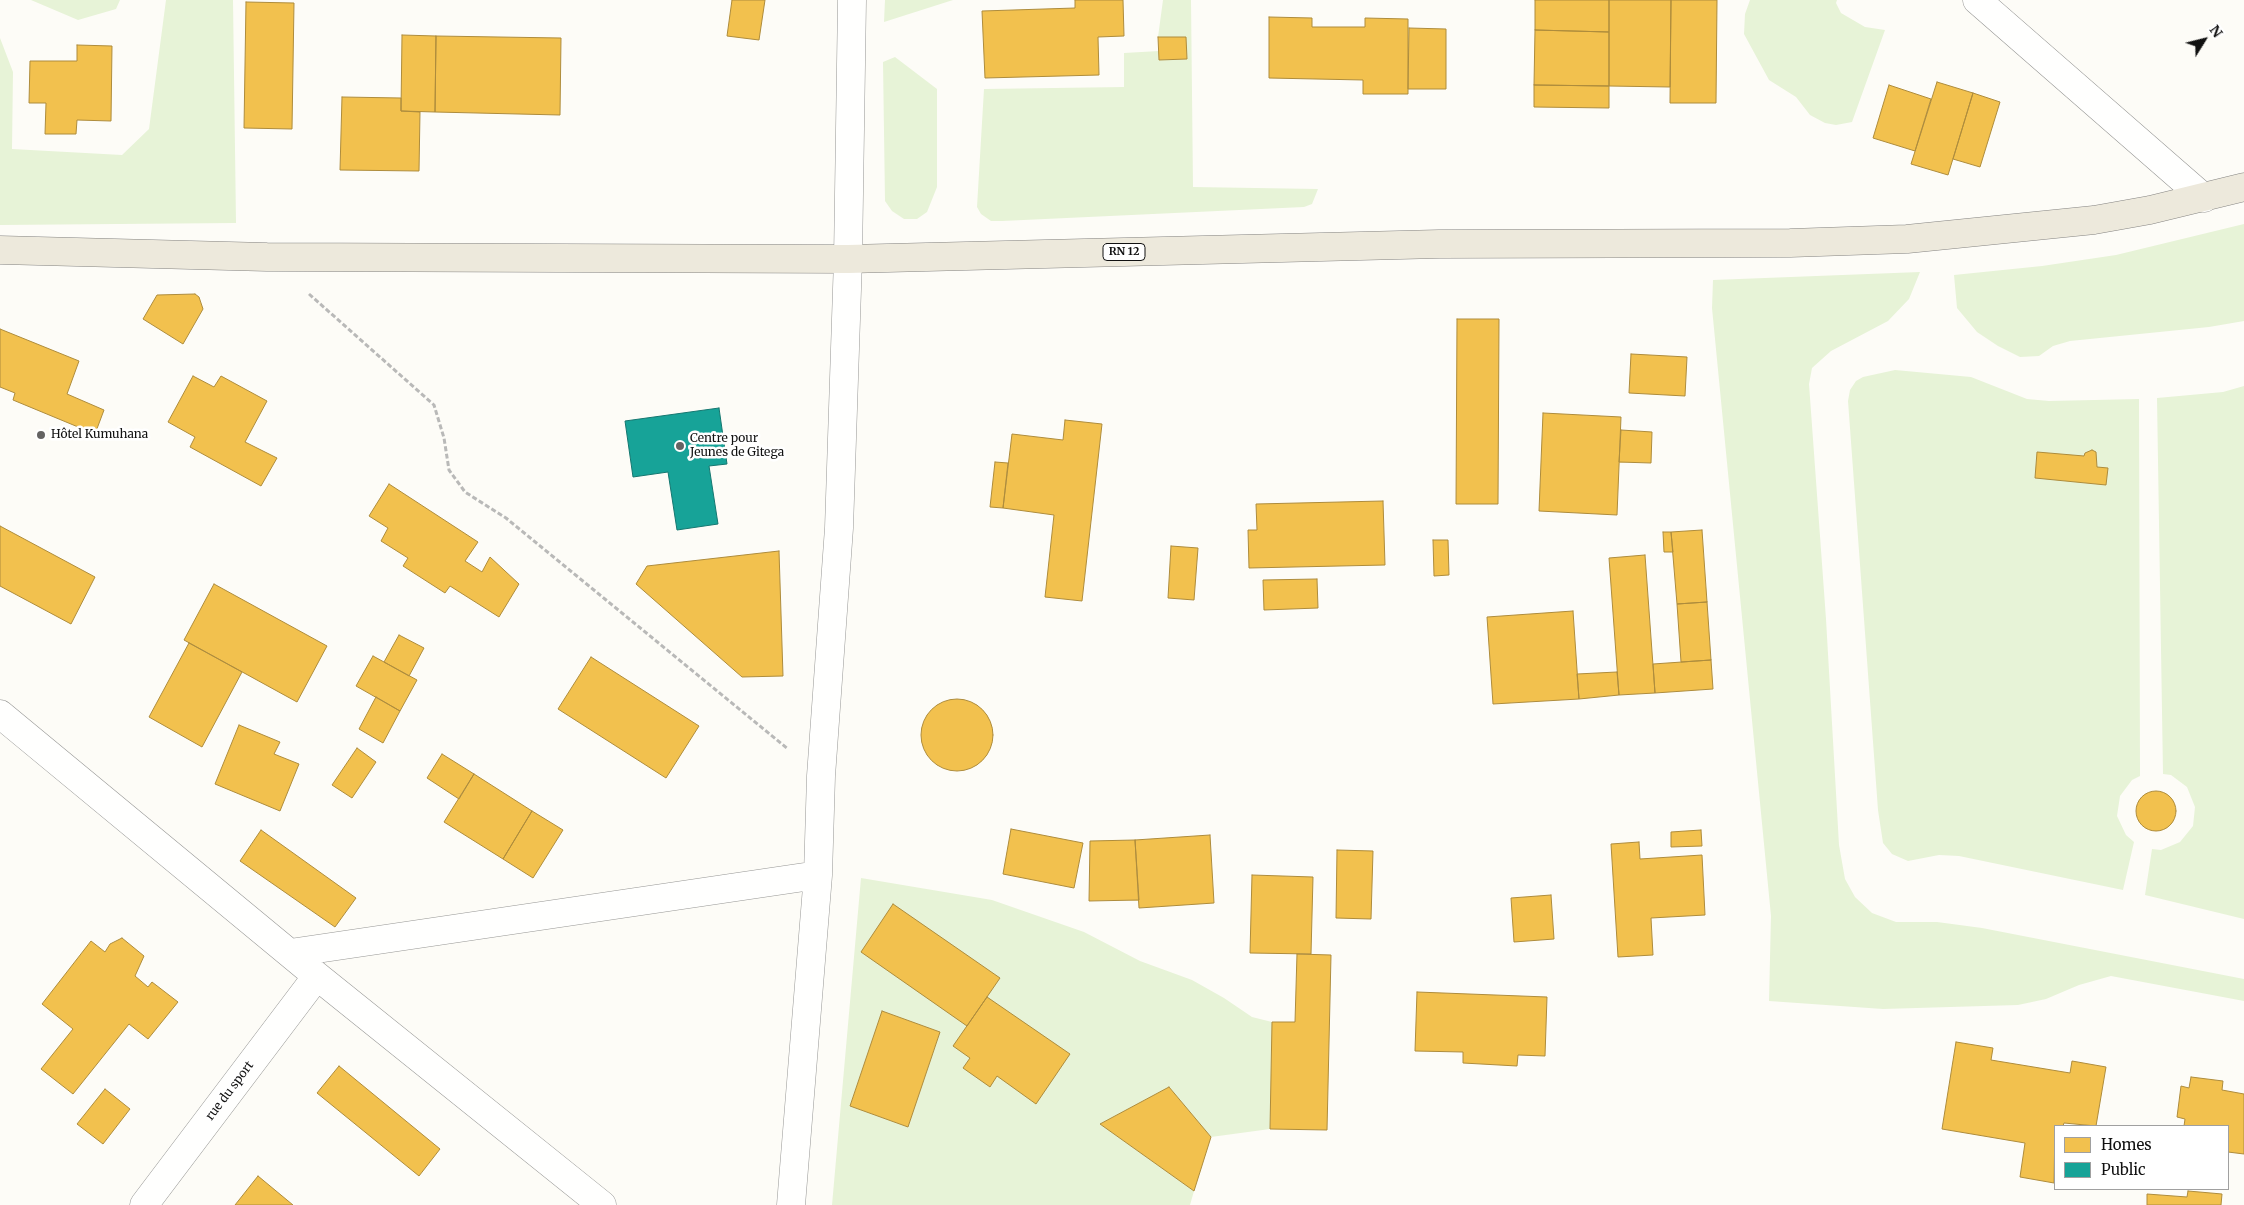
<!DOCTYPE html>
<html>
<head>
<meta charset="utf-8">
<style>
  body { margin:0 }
  #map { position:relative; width:2244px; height:1205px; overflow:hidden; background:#fdfcf7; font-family:Merriweather,serif }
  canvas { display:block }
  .legend { position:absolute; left:2054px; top:1125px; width:175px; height:65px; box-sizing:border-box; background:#fff; border:1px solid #a0a0a0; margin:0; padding:6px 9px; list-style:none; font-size:15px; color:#111 }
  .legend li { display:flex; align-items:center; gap:10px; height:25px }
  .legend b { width:25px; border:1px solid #a0a0a0 }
  .north { position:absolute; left:2179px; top:15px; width:50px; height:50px; -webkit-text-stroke:4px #fff; paint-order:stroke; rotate:54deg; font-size:14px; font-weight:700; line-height:20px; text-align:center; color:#111 }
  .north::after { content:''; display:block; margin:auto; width:18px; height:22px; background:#111; clip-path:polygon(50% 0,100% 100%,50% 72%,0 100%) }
</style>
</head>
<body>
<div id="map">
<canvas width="2244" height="1205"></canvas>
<ul class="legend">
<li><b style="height:14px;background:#f2c14e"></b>Homes</li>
<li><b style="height:14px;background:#17a398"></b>Public</li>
</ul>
<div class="north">N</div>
</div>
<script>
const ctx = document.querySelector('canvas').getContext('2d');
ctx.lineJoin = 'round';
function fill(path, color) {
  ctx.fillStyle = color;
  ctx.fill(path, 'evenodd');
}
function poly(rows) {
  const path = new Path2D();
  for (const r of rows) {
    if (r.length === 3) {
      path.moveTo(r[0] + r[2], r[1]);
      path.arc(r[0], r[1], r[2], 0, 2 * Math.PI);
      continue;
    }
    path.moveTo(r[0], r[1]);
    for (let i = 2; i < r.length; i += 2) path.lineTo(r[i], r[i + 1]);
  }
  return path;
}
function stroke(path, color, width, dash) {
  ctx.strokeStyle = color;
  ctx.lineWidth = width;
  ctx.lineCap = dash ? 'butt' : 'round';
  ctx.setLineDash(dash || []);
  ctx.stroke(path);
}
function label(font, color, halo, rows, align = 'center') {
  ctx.font = font + ' Merriweather,serif';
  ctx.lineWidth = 5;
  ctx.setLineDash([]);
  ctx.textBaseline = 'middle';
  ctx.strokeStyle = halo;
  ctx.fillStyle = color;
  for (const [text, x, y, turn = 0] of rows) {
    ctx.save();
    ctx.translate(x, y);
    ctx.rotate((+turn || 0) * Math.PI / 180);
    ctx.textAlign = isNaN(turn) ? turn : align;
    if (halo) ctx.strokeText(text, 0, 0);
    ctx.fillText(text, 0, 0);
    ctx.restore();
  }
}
const green = poly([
  [31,0,120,0,116,9,78,20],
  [166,0,233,0,236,223,0,225,0,38,13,72,12,149,122,155,149,129],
  [885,0,953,0,884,22],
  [1163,0,1191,0,1193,187,1318,189,1312,204,1304,207,1002,221,991,221,981,214,977,207,984,89,1124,87,1124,53,1159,51,1159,60,1187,59,1186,37,1158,37],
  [1750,0,1837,0,1836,3,1841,13,1865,27,1885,30,1852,122,1836,125,1825,123,1810,115,1796,97,1769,80,1744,34,1745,14],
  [895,57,937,89,937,187,927,212,917,219,904,219,892,211,885,201,883,62],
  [2244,224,2244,321,2209,327,2070,341,2053,346,2039,356,2020,357,1998,346,1977,332,1957,308,1954,275,2042,266,2116,255],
  [1920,272,1909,299,1888,321,1831,351,1812,368,1809,384,1826,619,1839,845,1845,879,1855,897,1872,913,1896,922,1937,922,1982,928,2244,979,2244,1001,2111,976,2079,985,2046,999,2018,1005,1883,1009,1769,1001,1771,916,1712,308,1713,280],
  [1895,370,1971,377,2027,399,2049,401,2139,399,2140,776,2132,780,2120,796,2117,816,2126,835,2134,842,2123,890,1959,856,1939,855,1908,861,1892,854,1883,843,1878,810,1848,401,1850,390,1856,381,1863,377],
  [2244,386,2244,919,2145,895,2152,849,2161,850,2180,842,2193,826,2195,807,2187,787,2171,775,2163,774,2157,398,2223,392],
  [861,878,992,900,1084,932,1140,961,1192,980,1224,998,1252,1017,1272,1022,1270,1129,1211,1137,1169,1087,1100,1124,1194,1191,1190,1205,832,1205],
  [882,1011,940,1032,908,1127,850,1106]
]);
const homes = poly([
  [732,0,765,0,759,40,727,36,732,0],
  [1075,0,1123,0,1124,36,1098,37,1099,75,985,78,982,11,1075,8,1075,0],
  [1535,0,1609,0,1609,32,1535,30,1535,0],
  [1609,0,1671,0,1670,87,1609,86,1609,0],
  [1671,0,1717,0,1716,103,1670,103,1671,0],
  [246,2,294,3,292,129,244,128,246,2],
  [1269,17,1312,18,1312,27,1365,27,1365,18,1408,19,1408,94,1363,94,1363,80,1269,78,1269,17],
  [1409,28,1446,29,1446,89,1408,89,1409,28],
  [1535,30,1609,32,1609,86,1534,85,1535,30],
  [402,35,436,36,435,112,401,111,402,35],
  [436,36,561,38,560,115,435,112,436,36],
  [1158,37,1186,37,1187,59,1159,60,1158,37],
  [77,45,112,46,111,121,77,120,76,134,45,134,46,103,29,103,30,61,77,61,77,45],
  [1937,82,1973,93,1948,175,1911,164,1937,82],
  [1534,85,1609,86,1609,108,1534,107,1534,85],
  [1889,85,1931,99,1915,151,1873,138,1889,85],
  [1973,93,2000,102,1980,167,1953,159,1973,93],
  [342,97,401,98,401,111,420,112,419,171,340,170,342,97],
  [195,294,199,297,203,309,183,344,143,319,157,295,195,294],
  [1457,319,1499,319,1498,504,1456,504,1457,319],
  [0,329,79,361,67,394,104,410,95,434,13,400,15,393,0,387,0,329],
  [1631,354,1687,357,1685,396,1629,393,1631,354],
  [193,376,214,387,221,376,267,401,245,442,277,458,261,486,190,447,195,437,168,422,193,376],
  [1543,413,1621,417,1617,515,1539,511,1543,413],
  [1065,420,1102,424,1082,601,1045,597,1054,515,1003,508,1012,434,1063,440,1065,420],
  [1621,430,1652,432,1651,463,1619,462,1621,430],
  [2092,450,2096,452,2097,467,2108,468,2106,485,2035,478,2037,452,2084,456,2085,453,2092,450],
  [995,462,1008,463,1003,508,990,507,995,462],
  [389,484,478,542,465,561,482,572,490,557,519,584,499,617,450,586,445,593,403,566,408,558,381,541,388,528,369,516,389,484],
  [1383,501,1385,565,1249,568,1248,530,1257,530,1256,504,1383,501],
  [0,526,95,577,71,624,0,586,0,526],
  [1702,530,1707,602,1677,604,1671,532,1702,530],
  [1663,532,1671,532,1673,552,1664,552,1663,532],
  [1433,540,1448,540,1449,575,1434,576,1433,540],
  [1171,546,1198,548,1194,600,1168,598,1171,546],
  [779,551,783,676,742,677,636,584,647,566,779,551],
  [1645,555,1655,693,1619,695,1609,558,1645,555],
  [1317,579,1318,608,1264,610,1263,580,1317,579],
  [214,584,327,646,297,702,184,640,214,584],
  [1707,602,1711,660,1681,662,1677,604,1707,602],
  [1573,611,1579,699,1493,704,1487,617,1573,611],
  [399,635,424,648,409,676,384,662,399,635],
  [189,643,242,672,202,747,149,717,189,643],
  [373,656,417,680,400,711,356,686,373,656],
  [591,657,699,726,666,778,558,709,591,657],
  [1711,660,1713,689,1655,693,1653,664,1711,660],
  [1617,672,1619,695,1579,699,1577,674,1617,672],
  [376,697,400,711,383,743,359,729,376,697],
  [957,735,36],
  [239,725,280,742,274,754,299,764,280,811,215,784,239,725],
  [357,748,376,762,352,798,332,785,357,748],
  [442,754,474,774,459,799,427,778,442,754],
  [474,774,532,811,503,859,444,822,474,774],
  [2156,811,20],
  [532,811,563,830,533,878,503,859,532,811],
  [1011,829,1083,843,1074,888,1003,874,1011,829],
  [261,830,356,898,335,927,240,861,261,830],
  [1701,830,1702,846,1671,847,1671,832,1701,830],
  [1210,835,1214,903,1139,908,1135,840,1210,835],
  [1135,840,1139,900,1089,901,1090,841,1135,840],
  [1639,842,1640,859,1702,855,1705,915,1651,918,1653,955,1618,957,1611,844,1639,842],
  [1337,850,1373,851,1371,919,1336,918,1337,850],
  [1252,875,1313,877,1311,954,1250,953,1252,875],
  [1551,895,1554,939,1514,942,1511,898,1551,895],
  [893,904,1000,978,967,1026,861,952,893,904],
  [122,938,144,956,135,976,148,987,152,982,178,1002,148,1039,129,1024,73,1094,41,1069,73,1029,42,1004,91,941,105,952,110,944,122,938],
  [1297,954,1331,955,1327,1130,1270,1129,1272,1022,1295,1022,1297,954],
  [1417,992,1547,997,1545,1056,1518,1055,1517,1066,1463,1063,1463,1052,1415,1051,1417,992],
  [987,997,1070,1054,1036,1104,997,1076,990,1087,963,1068,970,1058,953,1046,987,997],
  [882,1011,940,1032,908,1127,850,1106,882,1011],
  [1956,1042,1993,1048,1991,1060,2070,1073,2072,1061,2106,1067,2096,1126,2064,1123,2063,1126,2055,1126,2054,1183,2020,1177,2025,1143,1942,1129,1956,1042],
  [339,1066,440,1149,419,1176,317,1093,339,1066],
  [2191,1077,2223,1081,2222,1090,2244,1094,2244,1154,2228,1152,2228,1126,2184,1126,2185,1119,2177,1117,2181,1086,2189,1088,2191,1077],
  [1169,1087,1211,1137,1194,1191,1100,1124,1169,1087],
  [105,1089,130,1109,103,1144,77,1124,105,1089],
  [258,1176,293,1205,235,1205,258,1176],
  [2188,1191,2222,1194,2221,1205,2147,1205,2147,1194,2187,1197,2188,1191]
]);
const public = poly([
  [719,408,727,464,709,466,718,524,677,530,668,472,633,477,625,421,719,408]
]);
const path = poly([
  [309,294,434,405,444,438,449,470,465,492,506,518,788,749]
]);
const street = poly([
  [1977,0,2204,198],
  [0,714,317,976,602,1205],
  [290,953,818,875],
  [144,1205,317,976],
  [791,1205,818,875,821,776,839,528,848,259,852,0]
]);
const primary = poly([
  [0,250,267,257,848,259,1439,244,1790,243,1907,239,2094,220,2150,210,2244,187]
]);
const markers = [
  [41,435,5,"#646362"],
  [680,446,5,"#646362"]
];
const shields = [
  [1124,252,42]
];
const shieldNames = [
  ["RN 12",1124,252]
];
const poiNames = [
  ["Hôtel Kumuhana",51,435],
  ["Centre pour",690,439],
  ["Jeunes de Gitega",690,453]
];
const streetNames = [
  ["rue du sport",230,1091,-53]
];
fill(green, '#e7f3d7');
fill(homes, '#f2c14e');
stroke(homes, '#ae8c3c', 1);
fill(public, '#17a398');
stroke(public, '#157770', 1);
stroke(street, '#979795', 29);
stroke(primary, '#858482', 29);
stroke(path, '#b9b9b8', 3, [5, 2.5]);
stroke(street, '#fffffe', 28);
stroke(primary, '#ede9dc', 28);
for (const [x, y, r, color] of markers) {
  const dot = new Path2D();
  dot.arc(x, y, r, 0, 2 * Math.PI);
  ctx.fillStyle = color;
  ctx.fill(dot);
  stroke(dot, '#fff', 2);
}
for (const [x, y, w] of shields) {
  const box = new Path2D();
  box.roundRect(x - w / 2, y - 8.5, w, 17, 4);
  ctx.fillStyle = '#fff';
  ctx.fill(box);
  stroke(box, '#111', 1);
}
label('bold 11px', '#111', null, shieldNames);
label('12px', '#111', '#fff', poiNames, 'left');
label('12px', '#111', '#fff', streetNames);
</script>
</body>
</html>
